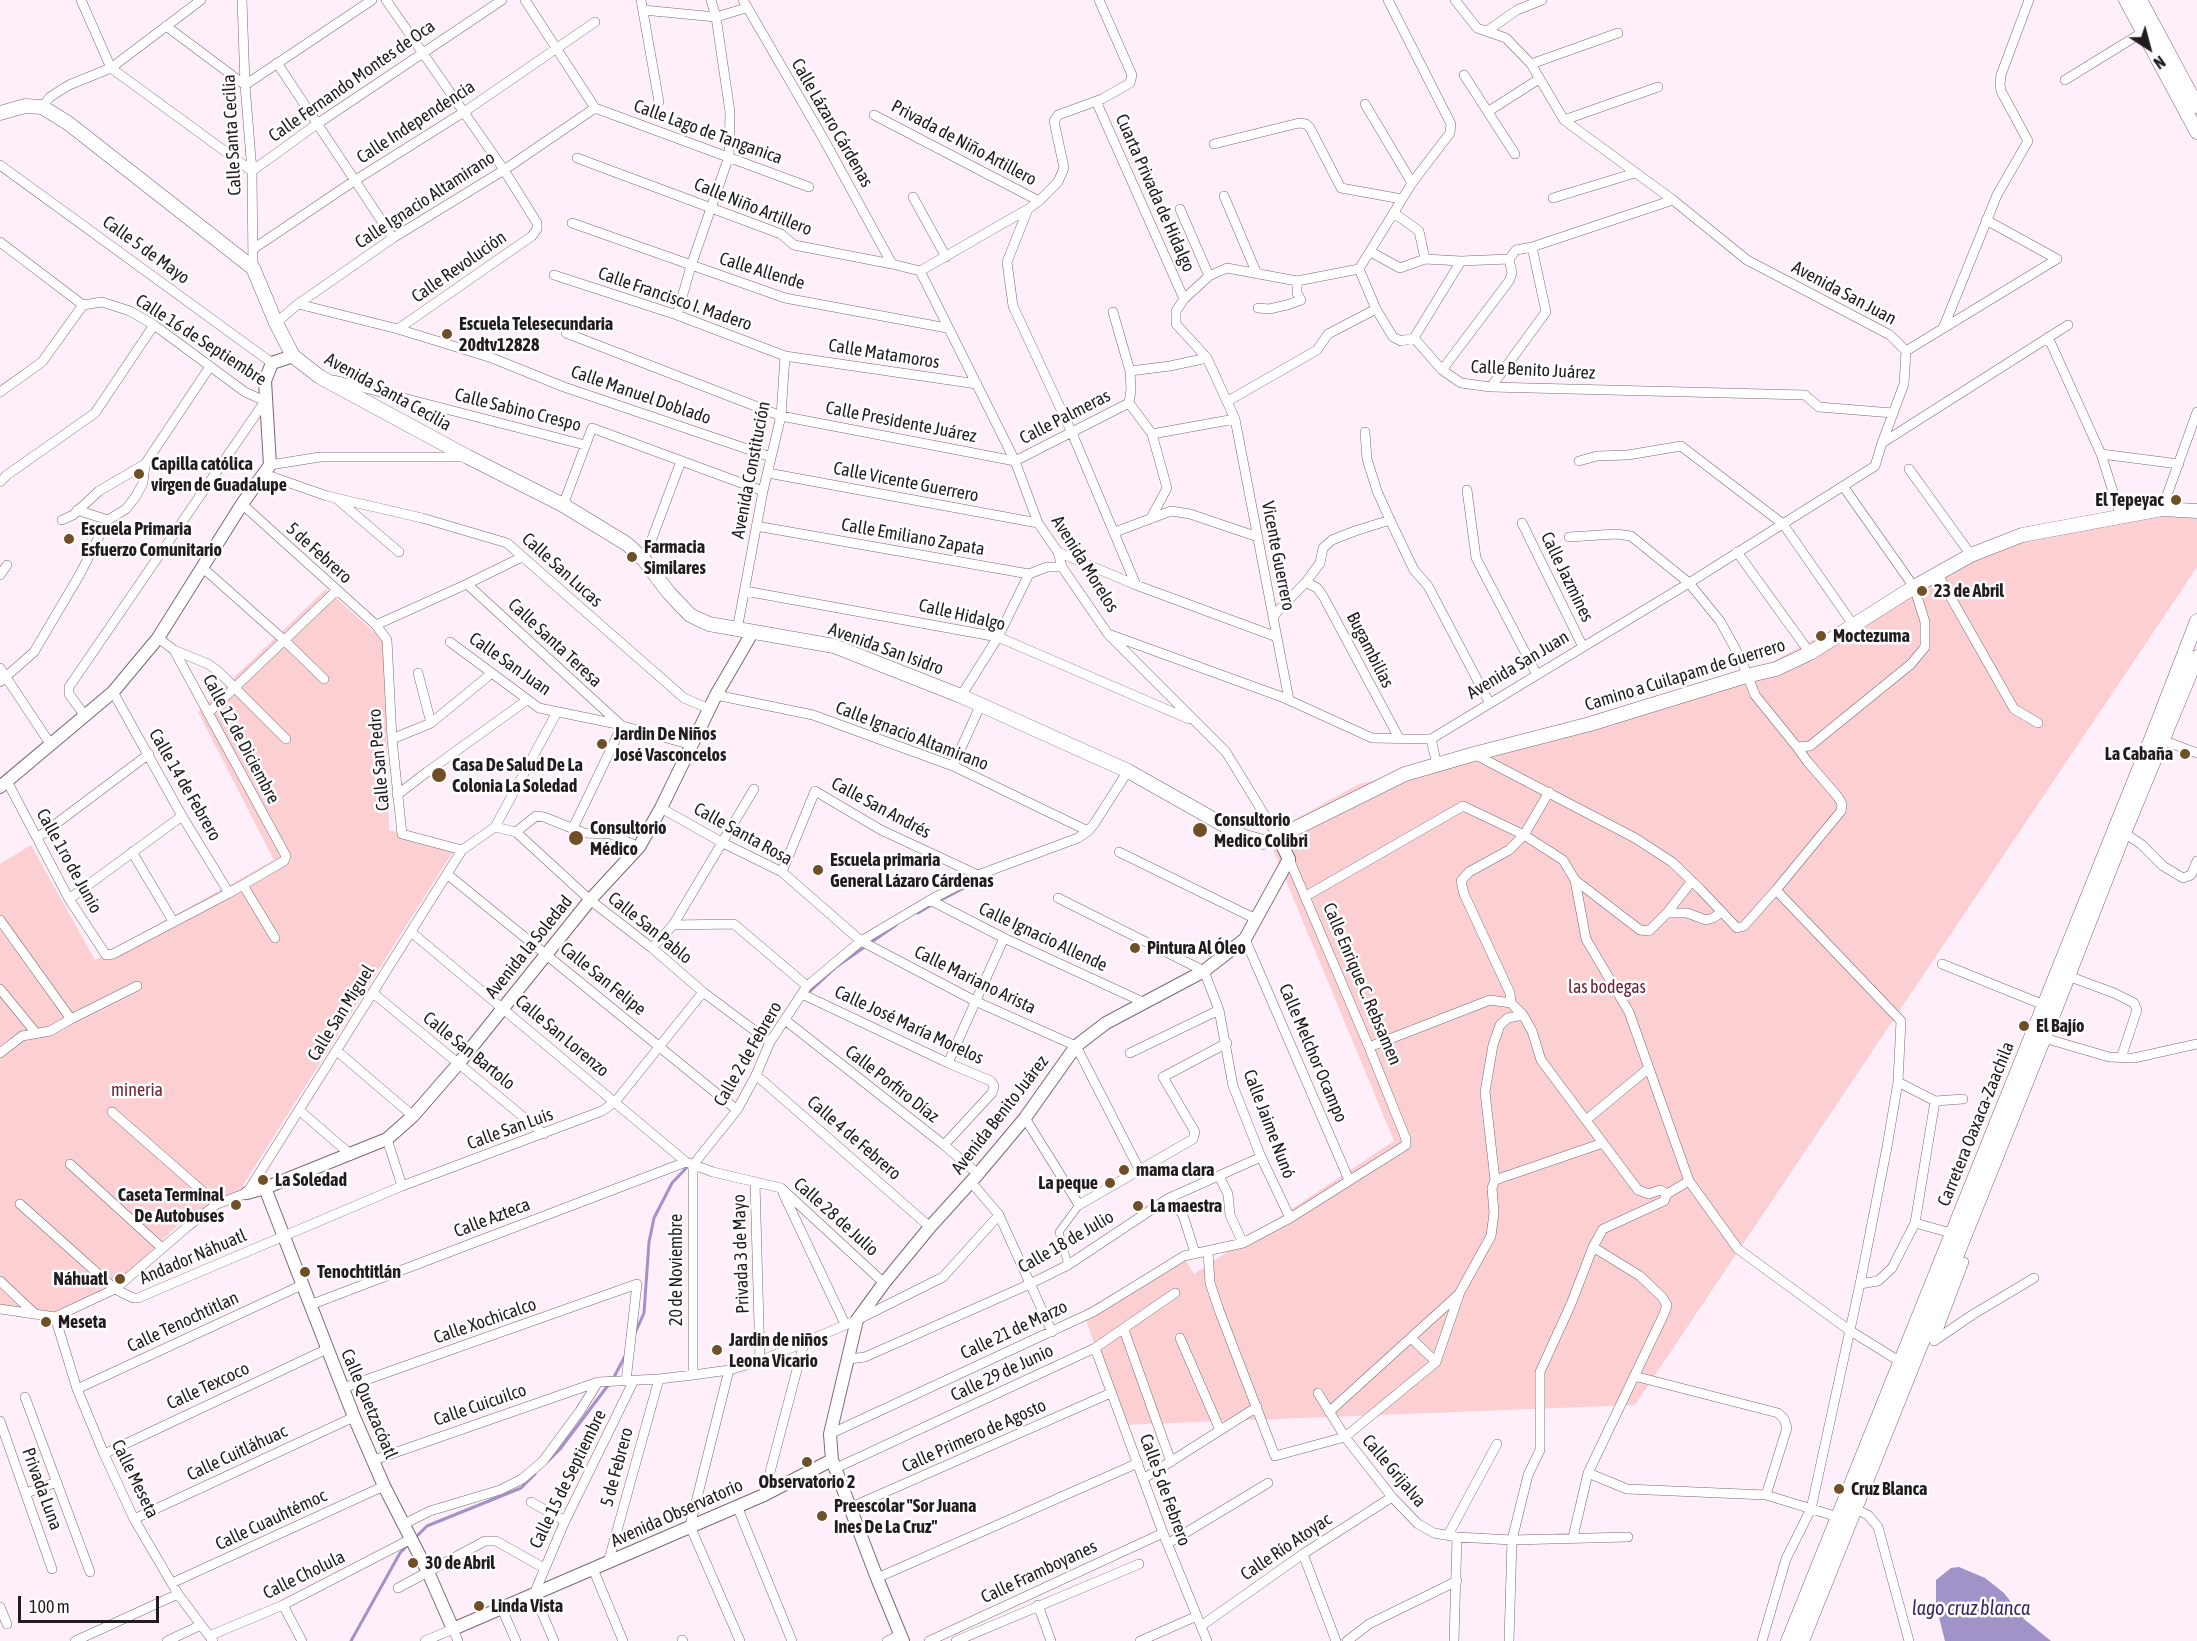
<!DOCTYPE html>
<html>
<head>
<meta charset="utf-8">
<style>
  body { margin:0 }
  #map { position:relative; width:2197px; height:1641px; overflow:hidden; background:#ffeffb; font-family:"Asap Condensed",sans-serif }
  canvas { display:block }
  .north { position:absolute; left:2119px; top:18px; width:60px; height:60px; -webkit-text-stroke:4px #fff; paint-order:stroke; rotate:144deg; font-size:16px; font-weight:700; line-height:24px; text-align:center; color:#221b20 }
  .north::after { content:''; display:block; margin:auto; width:21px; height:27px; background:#221b20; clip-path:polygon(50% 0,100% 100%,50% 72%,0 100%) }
  .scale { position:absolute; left:18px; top:1596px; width:141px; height:27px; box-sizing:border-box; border:3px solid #221b20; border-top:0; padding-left:8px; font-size:18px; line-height:21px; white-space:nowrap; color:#221b20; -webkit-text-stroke:4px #fff; paint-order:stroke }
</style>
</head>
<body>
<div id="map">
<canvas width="2197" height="1641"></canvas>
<div class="north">N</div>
<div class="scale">100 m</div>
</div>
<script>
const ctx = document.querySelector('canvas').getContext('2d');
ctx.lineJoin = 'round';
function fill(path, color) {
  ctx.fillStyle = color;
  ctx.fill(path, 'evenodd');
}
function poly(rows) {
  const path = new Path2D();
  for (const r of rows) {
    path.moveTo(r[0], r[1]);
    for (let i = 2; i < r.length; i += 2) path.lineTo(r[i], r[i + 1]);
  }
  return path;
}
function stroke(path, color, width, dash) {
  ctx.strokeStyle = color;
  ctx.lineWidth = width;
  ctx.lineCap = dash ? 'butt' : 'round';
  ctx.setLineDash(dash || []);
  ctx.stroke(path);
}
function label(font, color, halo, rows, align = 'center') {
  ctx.font = font + ' "Asap Condensed",sans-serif';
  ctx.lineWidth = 5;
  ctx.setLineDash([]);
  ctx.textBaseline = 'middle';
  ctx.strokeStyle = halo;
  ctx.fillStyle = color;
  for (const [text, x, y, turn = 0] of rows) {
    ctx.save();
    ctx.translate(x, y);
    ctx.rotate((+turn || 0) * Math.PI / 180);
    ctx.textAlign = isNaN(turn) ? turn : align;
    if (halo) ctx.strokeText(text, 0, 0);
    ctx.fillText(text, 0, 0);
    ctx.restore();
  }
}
const green = poly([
  [2159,509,2197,519,2197,567,1635,1405,1122,1425,1083,1311,1182,1254,1194,1274,1394,1141,1267,835,1359,784,1405,774,1746,676,1971,555],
  [326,589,384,641,389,830,457,845,237,1195,216,1202,183,1220,133,1269,94,1298,52,1315,0,1308,0,864,31,845,95,960,274,860,198,712]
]);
const water = poly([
  [1959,1567,1985,1578,2004,1593,2024,1619,2051,1641,1945,1641,1936,1605,1936,1580,1951,1568]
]);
const stream = poly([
  [939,901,989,875],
  [918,913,933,904],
  [807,994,836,967,896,925],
  [635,1333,644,1313,649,1242,654,1218,672,1183,690,1164],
  [613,1379,625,1356],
  [548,1461,560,1449,609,1384],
  [415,1538,427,1526,521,1488,535,1474],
  [351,1641,400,1553,408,1545]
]);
const pedestrian = poly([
  [1068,1265,1059,1232,1079,1205]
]);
const minor = poly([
  [81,0,111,68,252,171,317,124,502,0],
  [242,0,245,85,252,171,253,268],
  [386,0,504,170,537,223,537,229,532,236,398,329],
  [525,0,595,108],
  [641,0,659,102],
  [743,0,823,138,892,264],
  [1388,0,1451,124,1450,133,1412,183,1359,269,1376,309,1393,337,1401,341,1414,338,1442,370,1461,383,1491,387,1805,395,1819,407,1893,413],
  [643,10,716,17,746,8],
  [166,26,245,85,372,0],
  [1487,31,1517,10,1542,0],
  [277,63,393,238],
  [1531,64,1618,33],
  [1464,75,1515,154],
  [2065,80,2143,32],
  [1096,101,1184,299],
  [1365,104,1412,183],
  [42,107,50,97,69,85,111,68,201,0],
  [595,108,809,187],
  [1489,111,1539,79],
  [874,115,1039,201],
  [1564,120,1658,87],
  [1214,144,1299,123,1306,124,1310,128,1341,188,1402,199],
  [577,158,781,234,794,245,892,264,920,271],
  [0,165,272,363],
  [1224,196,1257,274],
  [913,197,946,257],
  [1553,198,1635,173],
  [1028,209,1007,262,1013,306,1072,433,1136,585],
  [1180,209,1209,276],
  [1394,213,1419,231,1425,259],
  [1986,220,2057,259],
  [572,223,785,298,947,328],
  [0,242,83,305],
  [253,249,354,181,464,112,595,22],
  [1371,252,1400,268,1425,259,1461,261,1509,259,1516,250,1532,247,1673,200],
  [920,271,1015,461,1038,523,1058,552,1062,567,1108,634,1226,752,1278,837],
  [920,271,1028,209,1039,201,1058,182,1064,168,1054,121,1058,115,1102,99,1130,83,1132,75,1099,0],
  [554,275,677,315,785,356,977,384],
  [298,304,398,329,492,358,564,387,771,457],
  [83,305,102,302,130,311,154,325,245,392,265,401,69,687,69,694,85,716],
  [1258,308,1269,309,1287,305,1301,300,1297,293,1297,281],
  [1113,312,1130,371,1131,390,1129,403,1152,434,1167,488,1151,518],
  [677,315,691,266,729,156,730,112,716,17,711,0],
  [276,323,298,304,393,238,504,170,595,108],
  [1944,326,1997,195,2028,141,2001,91,2000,84,2001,75,2029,0],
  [566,333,781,416,1015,461,1129,403],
  [2048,337,2101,454,2121,517],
  [1414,338,1461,261],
  [1906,351,2057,259],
  [1442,370,1509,281,1512,273,1509,259],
  [1130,371,1170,366,1207,358],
  [334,380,585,445],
  [1491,387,1546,312,1532,247],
  [0,392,42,362,83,305],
  [1228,401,1317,350,1328,334,1376,309],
  [1365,432,1367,459,1377,491,1390,520,1414,570,1428,586,1489,702],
  [1152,434,1235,419],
  [1882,443,2068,325],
  [2101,454,2179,464],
  [1579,461,1597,456,1628,455,1681,446,1783,524,1854,626],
  [270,465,320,457,465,457],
  [1909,469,1971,555],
  [768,473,1038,523],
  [264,474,327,496,422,518,507,543,684,698,710,709],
  [0,482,7,475,95,413,154,325],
  [1467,490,1476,558,1536,673],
  [337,499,399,552],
  [242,504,376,625,387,640,392,739,402,834,462,850],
  [563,505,592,428,763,491],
  [2162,509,2197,412],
  [77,510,108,520],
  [62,520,73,515,99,491,145,464],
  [1522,523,1582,645],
  [756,526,1029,574,1047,567,1062,567],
  [1115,532,1171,511,1190,514,1258,537],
  [1058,552,1136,585,1277,637],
  [1737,552,1810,653],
  [644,560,681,461],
  [203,568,284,640,324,679],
  [1937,573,2014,709,2038,723],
  [0,575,7,565],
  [1306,582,1317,588,1323,596,1399,738],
  [467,584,622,726,573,828],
  [745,591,998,637,1189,719],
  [1273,616,1306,582,1320,563,1323,548,1332,540,1355,531,1390,520],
  [376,625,467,584,522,557],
  [737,630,763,491,781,416,785,356],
  [1111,635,1282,697,1372,738,1431,739],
  [450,642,539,708,612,723,692,745],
  [174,650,208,664,218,671,286,739],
  [0,668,51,745],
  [418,673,431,723],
  [0,682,34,652,80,574,103,529,108,520,126,509,136,496,143,483,145,464,209,368],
  [113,692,182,816,229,893],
  [716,695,813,715,953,766,1088,831],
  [961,696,998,637,1029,574],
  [1289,700,1235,419,1207,358,1176,324,1176,311,1184,299,1209,276,1227,268,1297,281,1359,269],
  [208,713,336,591],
  [392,739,431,723,492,673],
  [2162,740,2197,753],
  [1797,747,1810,746,1911,664,1925,647,1925,622,1914,587,1843,486],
  [1474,754,1635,838,1672,862,1700,889,1737,928,1744,926,1776,890,1841,811,1842,804,1838,797,1807,761,1797,747,1755,695,1741,659,1720,621,1689,583,1631,536,1616,534,1569,537],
  [1437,765,1431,739,1689,583,1875,466,1882,443,1904,384,1906,351,1890,335,1747,260,1673,200,1564,120,1531,64,1506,38,1477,28,1455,0],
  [953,766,981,704],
  [7,781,69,899,106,955,113,954,229,893,284,861,286,856,174,650,158,638],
  [397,795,427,772,527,700],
  [661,808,723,843,782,872,861,941,975,1001,1076,1046,1139,1169],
  [495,827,557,712],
  [516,832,590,900,652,948,703,992,770,1042],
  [2124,833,2141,844,2163,866,2183,878,2191,875,2197,861],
  [37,838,149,754],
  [132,852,173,921],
  [1119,852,1256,919],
  [782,872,815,791,881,830,978,875],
  [447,874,737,1110],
  [1575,880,1640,930,1649,931,1667,913,1687,913,1706,920,1713,918,1720,913],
  [243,885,275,938],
  [1306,896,1463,806,1524,835,1563,860,1575,880,1586,939,1629,1012,1689,1181,1738,1249,1849,1330,1899,1361],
  [1058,898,1204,971,1219,1010,1233,1086,1261,1157,1290,1218],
  [69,899,182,816],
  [930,900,1004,938,1143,1002],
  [1667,913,1692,881],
  [0,920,71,1019],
  [673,925,734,924,807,986],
  [411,932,686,1162,713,1172,781,1188,884,1283],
  [1245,939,1349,1180],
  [652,948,673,925,754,789],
  [1942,964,2044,1005],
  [2068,976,2114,993,2134,1003,2137,1010,2121,1058],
  [0,989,36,1033],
  [373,993,544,1134],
  [802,994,948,1063,991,1081,994,1086,992,1093,944,1145],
  [1511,1003,1510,993,1464,894,1461,881,1469,872,1509,850,1524,835,1549,792],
  [785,1020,944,1145,978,1174],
  [2044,1038,2109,1057,2134,1058,2197,1044],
  [1369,1047,1490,1000,1511,1003,1523,1015,1532,1031,1541,1060,1638,1190,1649,1194,1660,1190,1667,1194],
  [337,1051,413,1116],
  [0,1053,22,1036,50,1031,71,1019,137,986],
  [1130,1053,1219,1010],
  [948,1063,1004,938],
  [756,1075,930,1227],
  [1898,1082,1935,1101,1963,1099],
  [299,1110,351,1155],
  [112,1112,217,1204],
  [1025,1118,1079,1205,1193,1139,1195,1132,1163,1077,1227,1043],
  [1586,1120,1649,1068],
  [387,1139,402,1186],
  [70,1164,162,1248],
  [693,1165,737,1110,756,1075,770,1042,807,986,861,941,930,900,978,875,1078,838,1088,831,1094,824,1128,771],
  [1219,1176,1228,1194,1230,1215,1243,1243],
  [1495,1180,1485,1092,1493,1045,1500,1025,1508,1018,1523,1015],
  [755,1182,760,1361],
  [971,1182,999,1215,1052,1332],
  [783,1193,845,1324],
  [1169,1198,1183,1215,1195,1253],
  [20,1204,115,1289,133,1298,138,1298,402,1186,602,1111,615,1102,703,992],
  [1915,1223,1951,1233],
  [1208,1251,1210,1283,1219,1310,1275,1456,1345,1437,1436,1362,1460,1292,1491,1236,1494,1213,1492,1188,1495,1180,1603,1143],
  [1964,1262,1934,1341,1972,1315,2034,1278],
  [0,1281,35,1314],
  [1860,1284,1878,1281,1892,1268,1915,1223,1935,1101],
  [310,1305,686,1162],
  [0,1309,55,1317,115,1289,187,1227,217,1204,247,1193,462,850,495,827,516,832,536,816,544,817,584,833,611,834,639,847],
  [55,1317,77,1389,104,1454,134,1519,178,1594,213,1641],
  [1124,1330,1171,1462],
  [1180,1338,1220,1430],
  [1411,1338,1436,1362],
  [1095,1348,1163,1533,1207,1641],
  [849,1359,865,1357,1030,1284,1068,1265,1169,1198,1261,1157],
  [729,1370,690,1526,740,1641],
  [693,1375,693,1165],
  [1634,1376,1778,1413,1784,1419,1787,1428,1766,1495],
  [343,1388,637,1284,626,1381],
  [77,1389,302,1285],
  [1318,1393,1345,1437,1392,1497,1418,1524,1434,1533,1457,1537,1512,1540,1628,1537],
  [25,1397,90,1572],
  [1329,1412,1459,1294],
  [0,1421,52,1569],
  [830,1434,1093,1312,1184,1256,1243,1243,1290,1218,1406,1145,1406,1139,1369,1047,1289,859],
  [104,1454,327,1349],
  [374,1460,598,1382,659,1379,693,1375,729,1370,760,1361,857,1320,943,1277,999,1215],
  [834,1469,1095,1348,1175,1293],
  [1588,1473,1627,1489,1766,1495,1838,1517,1855,1509,1868,1515,1878,1527,1909,1641],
  [1143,1479,1257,1407],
  [26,1493,57,1482],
  [764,1495,804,1343],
  [531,1502,565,1521],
  [737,1506,792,1641],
  [849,1508,1111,1393],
  [134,1519,354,1417],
  [404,1524,430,1511,500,1490,522,1479,543,1461,580,1411,598,1382],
  [1448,1535,1497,1444],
  [1573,1537,1588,1473,1664,1314,1667,1305,1662,1297,1640,1276,1593,1247],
  [1167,1544,1268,1483],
  [1303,1554,1336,1641],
  [608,1563,659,1379],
  [593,1569,623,1641],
  [877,1578,1138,1463],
  [172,1583,384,1486],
  [398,1588,485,1541,496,1541,544,1568],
  [283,1605,302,1641],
  [1038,1605,1051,1641],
  [0,1607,7,1624],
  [502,1609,516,1641],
  [1201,1626,1303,1554,1392,1497],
  [209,1636,283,1605,411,1539],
  [682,1640,683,1641],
  [75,1641,178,1594],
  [167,1641,201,1625],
  [425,1641,453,1629,458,1641],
  [554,1641,534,1594,565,1521,634,1380],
  [887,1641,900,1635],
  [929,1641,1163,1533],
  [956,1641,1139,1564],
  [1140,1641,1197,1616],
  [1347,1641,1369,1624,1457,1581],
  [1454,1641,1457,1537],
  [1509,1641,1512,1540,1528,1475,1540,1450,1540,1372,1571,1304,1593,1247,1603,1229,1664,1201,1667,1194,1689,1181],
  [1762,1641,1786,1559,1811,1509,1860,1284,1887,1147,1898,1082,1901,1021,1776,890]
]);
const tertiary = poly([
  [0,787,113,692,158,638,242,504,270,465,265,381,272,363,293,356],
  [265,1188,354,1417,384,1486,428,1572,453,1629,764,1495,832,1460],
  [247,1193,265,1188,387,1139,413,1116,459,1063,590,900,639,847,661,808,716,695,752,633],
  [903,1641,877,1578,832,1460,830,1434,857,1320,884,1283,930,1227,978,1174,1025,1118,1076,1046,1106,1023,1204,971,1245,939,1289,859,1278,837]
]);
const secondary = poly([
  [2126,0,2197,132],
  [2140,0,2197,106],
  [0,113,25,106,42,107,68,123,253,268,276,323,293,356,320,377,468,457,563,505,627,544,644,560,669,593,690,615,709,624,834,646,961,696,1128,771,1245,837,1264,842,1278,837,1405,774,1474,754,1590,724,1746,676,1776,669,1810,653,1914,587,1971,555,2022,535,2162,509,2197,511],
  [1788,1641,2152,737,2197,621],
  [1802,1641,2044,1038,2124,833,2197,657]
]);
const markers = [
  [447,334,6,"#704f26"],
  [139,474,6,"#704f26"],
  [2176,500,6,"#704f26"],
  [69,539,6,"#704f26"],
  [632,557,6,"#704f26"],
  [1922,591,6,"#704f26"],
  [1821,636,6,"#704f26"],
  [602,744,6,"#704f26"],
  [2185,754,6,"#704f26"],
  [439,775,8,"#704f26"],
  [1200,830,8,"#704f26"],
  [576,838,8,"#704f26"],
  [818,870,6,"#704f26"],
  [1135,948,6,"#704f26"],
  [2024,1026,6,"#704f26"],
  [1124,1170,6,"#704f26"],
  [263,1180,6,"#704f26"],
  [1110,1183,6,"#704f26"],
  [236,1205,6,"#704f26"],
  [1138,1206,6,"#704f26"],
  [305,1272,6,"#704f26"],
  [120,1279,6,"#704f26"],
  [46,1322,6,"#704f26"],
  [717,1350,6,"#704f26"],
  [807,1462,6,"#704f26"],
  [1839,1489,6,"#704f26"],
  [822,1516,6,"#704f26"],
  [413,1563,6,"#704f26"],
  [479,1606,6,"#704f26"]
];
const streetNames = [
  ["Calle Fernando Montes de Oca",352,81,-35],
  ["Calle Independencia",416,122,-33],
  ["Calle Lázaro Cárdenas",832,123,60],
  ["Calle Lago de Tanganica",708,132,20],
  ["Calle Santa Cecilia",232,135,-93],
  ["Privada de Niño Artillero",964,143,28],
  ["Cuarta Privada de Hidalgo",1155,193,66],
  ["Calle Ignacio Altamirano",425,200,-33],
  ["Calle Niño Artillero",753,207,22],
  ["Calle 5 de Mayo",146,250,36],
  ["Calle Revolución",459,267,-35],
  ["Calle Allende",762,271,17],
  ["Avenida San Juan",1844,293,28],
  ["Calle Francisco I. Madero",675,299,19],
  ["Calle 16 de Septiembre",201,340,33],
  ["Calle Matamoros",884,354,9],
  ["Calle Benito Juárez",1533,370,3],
  ["Avenida Santa Cecilia",388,392,29],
  ["Calle Manuel Doblado",641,395,19],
  ["Calle Sabino Crespo",518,410,14],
  ["Calle Palmeras",1065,417,-27],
  ["Calle Presidente Juárez",901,422,11],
  ["Avenida Constitución",751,470,-79],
  ["Calle Vicente Guerrero",906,482,11],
  ["Calle Emiliano Zapata",913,537,10],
  ["5 de Febrero",319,553,42],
  ["Vicente Guerrero",1278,556,79],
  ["Avenida Morelos",1085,564,58],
  ["Calle San Lucas",562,570,42],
  ["Calle Jazmines",1567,577,64],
  ["Calle Hidalgo",962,615,13],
  ["Calle Santa Teresa",555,643,43],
  ["Avenida San Isidro",886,649,20],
  ["Bugambilias",1370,650,63],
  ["Calle San Juan",510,664,35],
  ["Avenida San Juan",1518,665,-31],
  ["Camino a Cuilapam de Guerrero",1685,675,-17],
  ["Calle Ignacio Altamirano",912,736,21],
  ["Calle 12 de Diciembre",241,739,62],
  ["Calle San Pedro",379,760,-95],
  ["Calle 14 de Febrero",185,785,60],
  ["Calle San Andrés",881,808,28],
  ["Calle Santa Rosa",743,834,29],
  ["Calle 1ro de Junio",69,861,61],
  ["Calle San Pablo",650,928,39],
  ["Calle Ignacio Allende",1043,937,25],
  ["Avenida la Soledad",529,947,-51],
  ["Calle San Felipe",603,979,39],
  ["Calle Mariano Arista",975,980,26],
  ["Calle Enrique C. Rebsamen",1362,984,67],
  ["Calle San Miguel",341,1013,-58],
  ["Calle José María Morelos",909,1025,25],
  ["Calle San Lorenzo",562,1036,40],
  ["Calle San Bartolo",469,1051,39],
  ["Calle Melchor Ocampo",1313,1053,67],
  ["Calle 2 de Febrero",748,1054,-60],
  ["Calle Porfiro Díaz",892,1084,38],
  ["Avenida Benito Juárez",1000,1115,-52],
  ["Calle Jaime Nunó",1269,1124,69],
  ["Carretera Oaxaca-Zaachila",1976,1124,-68],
  ["Calle San Luis",510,1129,-20],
  ["Calle 4 de Febrero",854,1138,41],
  ["Calle 28 de Julio",836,1217,42],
  ["Calle Azteca",492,1218,-21],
  ["Calle 18 de Julio",1066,1242,-30],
  ["Privada 3 de Mayo",741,1254,-92],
  ["Andador Náhuatl",193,1257,-23],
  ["20 de Noviembre",676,1270,-90],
  ["Calle Xochicalco",485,1321,-19],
  ["Calle Tenochtitlan",183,1322,-25],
  ["Calle 21 de Marzo",1014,1330,-25],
  ["Calle 29 de Junio",1002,1373,-25],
  ["Calle Texcoco",208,1386,-25],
  ["Calle Quetzacóatl",369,1404,67],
  ["Calle Cuicuilco",480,1405,-19],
  ["Calle Primero de Agosto",974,1436,-24],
  ["Calle Cuitláhuac",237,1453,-25],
  ["5 de Febrero",617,1467,-75],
  ["Calle Grijalva",1394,1471,50],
  ["Calle Meseta",135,1479,64],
  ["Calle 15 de Septiembre",568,1479,-64],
  ["Privada Luna",42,1489,70],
  ["Calle 5 de Febrero",1165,1490,70],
  ["Avenida Observatorio",677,1513,-24],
  ["Calle Cuauhtémoc",271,1520,-25],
  ["Calle Río Atoyac",1286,1547,-34],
  ["Calle Framboyanes",1039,1572,-25],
  ["Calle Cholula",304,1575,-26]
];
const poiNames = [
  ["Escuela Telesecundaria",459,324],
  ["20dtv12828",459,345],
  ["Capilla católica",151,464],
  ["virgen de Guadalupe",151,485],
  ["El Tepeyac",2164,500,"right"],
  ["Escuela Primaria",81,529],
  ["Esfuerzo Comunitario",81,550],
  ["Farmacia",644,547],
  ["Similares",644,568],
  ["23 de Abril",1934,591],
  ["Moctezuma",1833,636],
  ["Jardin De Niños",614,734],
  ["José Vasconcelos",614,755],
  ["La Cabaña",2173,754,"right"],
  ["Casa De Salud De La",452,765],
  ["Colonia La Soledad",452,786],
  ["Consultorio",1214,820],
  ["Medico Colibri",1214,841],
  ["Consultorio",590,828],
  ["Médico",590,849],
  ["Escuela primaria",830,860],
  ["General Lázaro Cárdenas",830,881],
  ["Pintura Al Óleo",1147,948],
  ["El Bajío",2036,1026],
  ["mama clara",1136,1170],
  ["La Soledad",275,1180],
  ["La peque",1098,1183,"right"],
  ["Caseta Terminal",224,1195,"right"],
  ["De Autobuses",224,1216,"right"],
  ["La maestra",1150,1206],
  ["Tenochtitlán",317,1272],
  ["Náhuatl",108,1279,"right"],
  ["Meseta",58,1322],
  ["Jardin de niños",729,1340],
  ["Leona Vicario",729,1361],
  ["Observatorio 2",807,1482,"center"],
  ["Cruz Blanca",1851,1489],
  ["Preescolar \"Sor Juana",834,1506],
  ["Ines De La Cruz\"",834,1527],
  ["30 de Abril",425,1563],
  ["Linda Vista",491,1606]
];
const parkNames = [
  ["las bodegas",1607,987],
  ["mineria",137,1090]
];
const waterNames = [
  ["lago cruz blanca",1971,1609]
];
fill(green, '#fcd0d3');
fill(water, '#a192c8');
stroke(stream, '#a192c8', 3);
stroke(pedestrian, '#796975', 8);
stroke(minor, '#796975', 10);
stroke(tertiary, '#796975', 14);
stroke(secondary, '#796975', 15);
stroke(pedestrian, '#fff', 7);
stroke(minor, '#fff', 9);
stroke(tertiary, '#fff', 12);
stroke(secondary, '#fff', 14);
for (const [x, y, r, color] of markers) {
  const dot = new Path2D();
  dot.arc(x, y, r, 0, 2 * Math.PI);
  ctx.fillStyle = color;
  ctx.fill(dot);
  stroke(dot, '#fff', 2);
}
label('18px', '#221b20', '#fff', streetNames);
label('bold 18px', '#221b20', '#fff', poiNames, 'left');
label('18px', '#6f2231', '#fff', parkNames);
label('italic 20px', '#3c2565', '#fff', waterNames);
</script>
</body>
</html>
